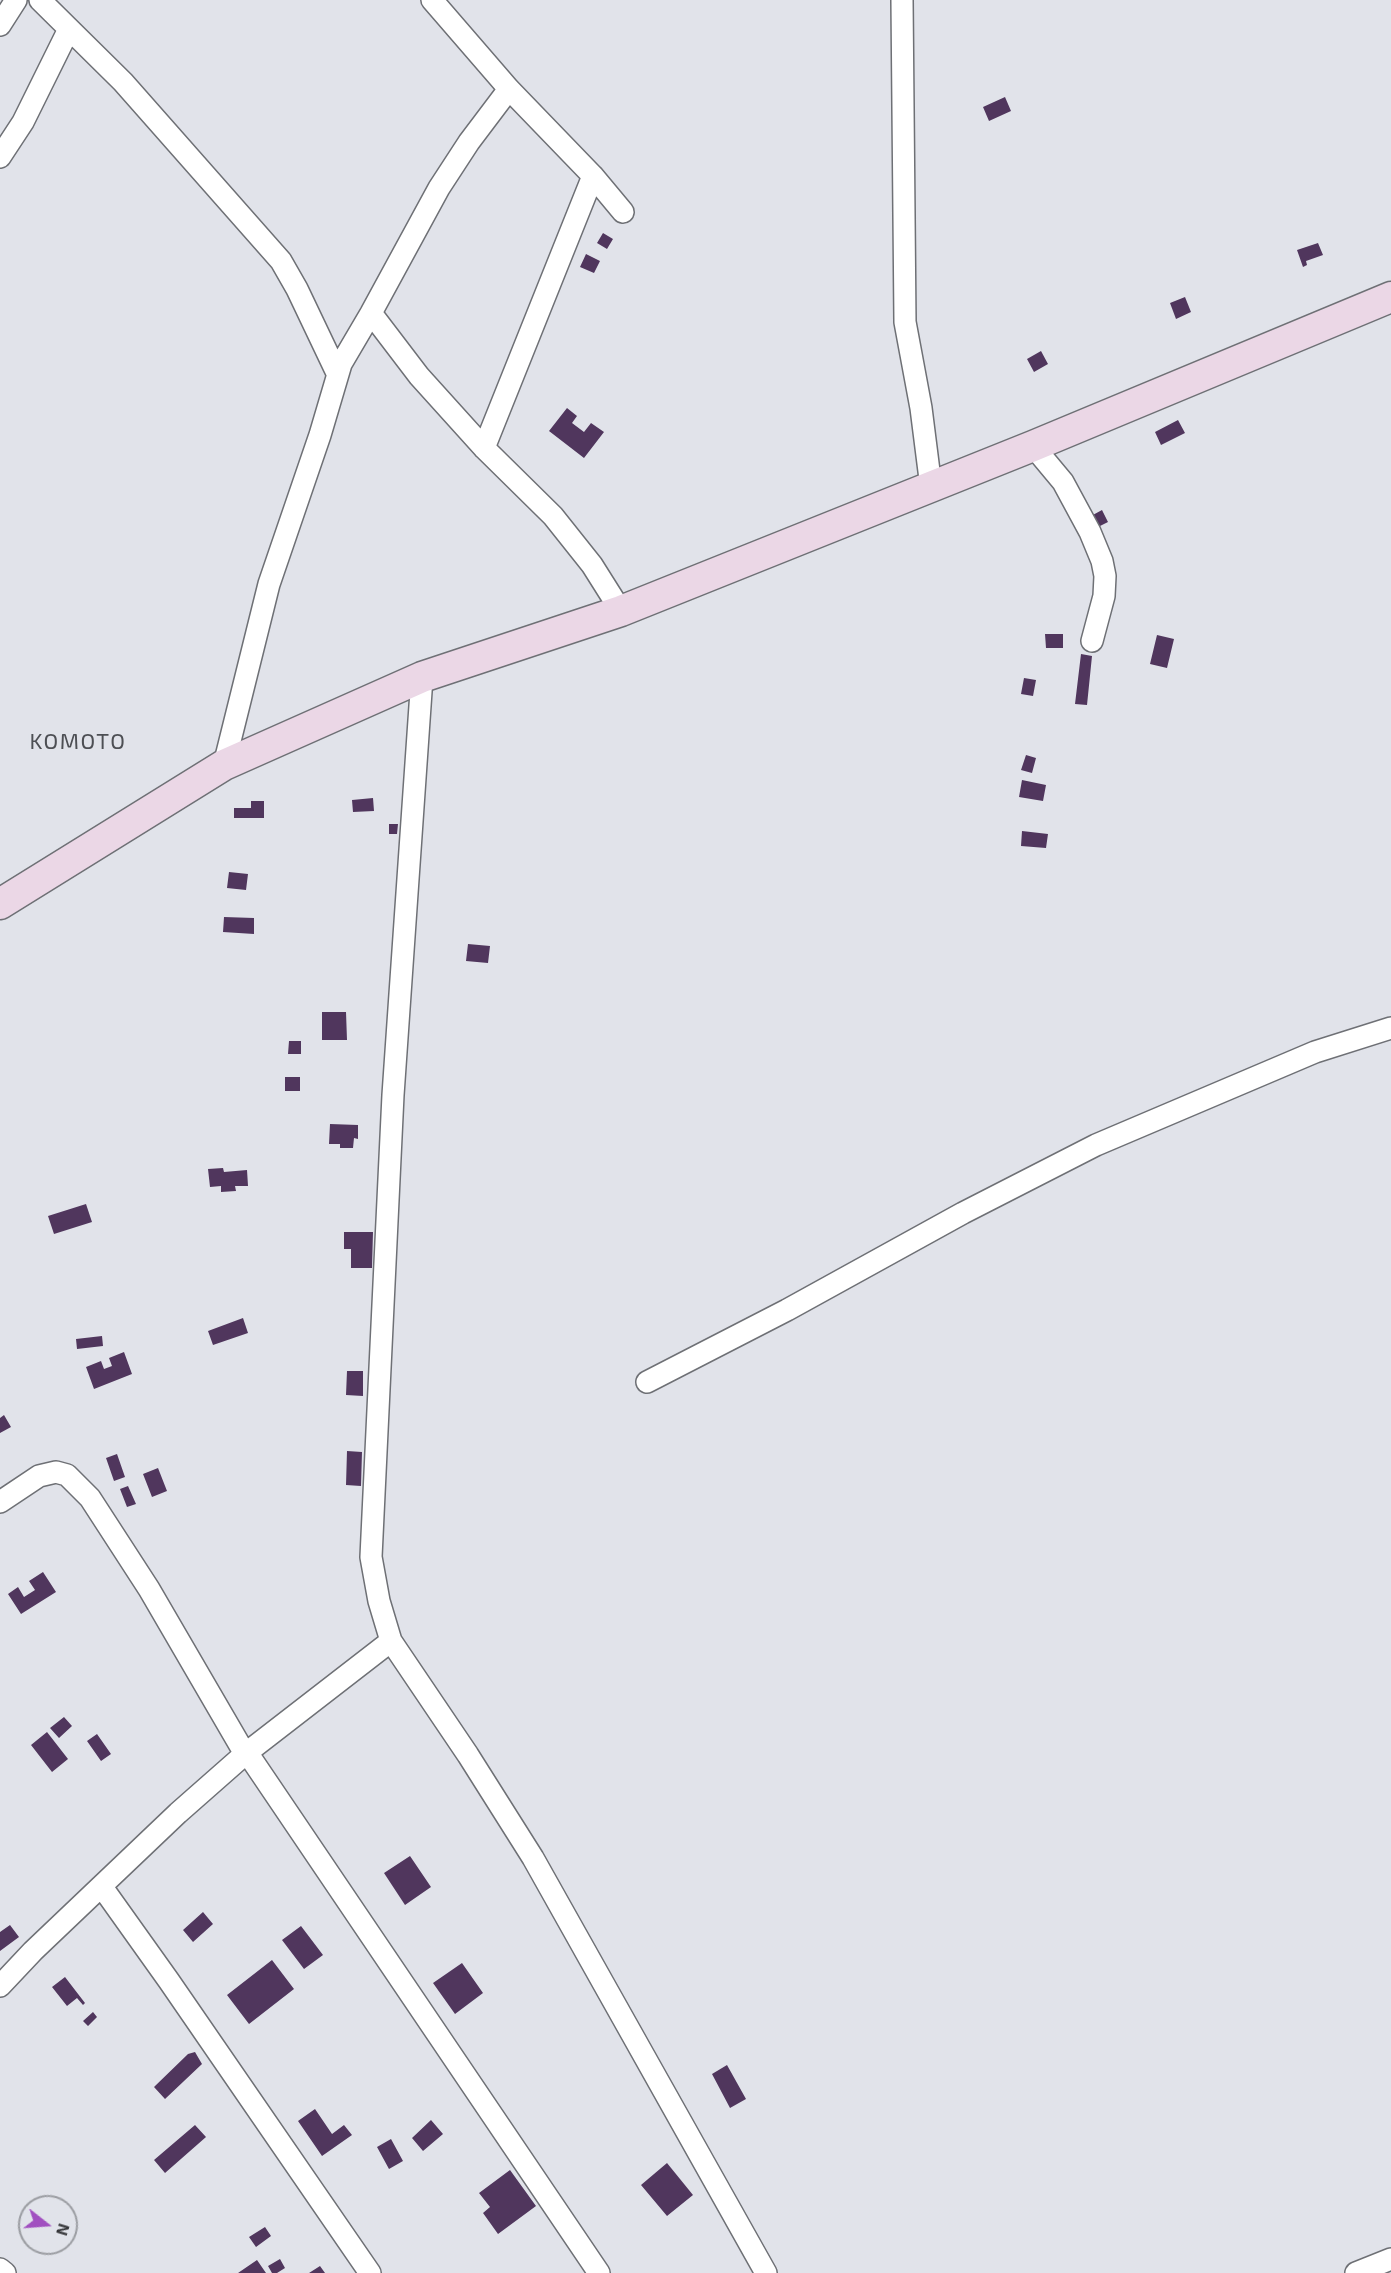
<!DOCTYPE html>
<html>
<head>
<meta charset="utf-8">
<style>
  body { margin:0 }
  #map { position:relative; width:1391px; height:2273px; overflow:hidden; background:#e1e3ea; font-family:"Exo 2",sans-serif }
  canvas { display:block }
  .north { position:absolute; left:18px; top:2195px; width:60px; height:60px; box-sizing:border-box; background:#e1e3ea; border:2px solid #9b9da2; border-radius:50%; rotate:107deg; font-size:16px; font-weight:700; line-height:24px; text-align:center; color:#333437 }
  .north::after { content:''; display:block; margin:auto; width:21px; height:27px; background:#a150c0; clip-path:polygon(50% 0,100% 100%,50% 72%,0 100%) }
</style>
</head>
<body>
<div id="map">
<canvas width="1391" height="2273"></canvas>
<div class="north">N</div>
</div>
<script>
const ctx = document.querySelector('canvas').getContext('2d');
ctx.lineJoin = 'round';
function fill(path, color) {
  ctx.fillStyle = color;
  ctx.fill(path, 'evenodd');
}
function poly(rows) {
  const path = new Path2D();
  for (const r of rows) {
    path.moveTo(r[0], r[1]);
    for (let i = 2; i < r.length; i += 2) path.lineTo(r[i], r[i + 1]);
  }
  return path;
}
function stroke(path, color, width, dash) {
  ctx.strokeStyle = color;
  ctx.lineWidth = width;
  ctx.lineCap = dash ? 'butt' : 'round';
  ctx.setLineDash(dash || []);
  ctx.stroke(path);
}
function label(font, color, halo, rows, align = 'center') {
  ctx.font = font + ' "Exo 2",sans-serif';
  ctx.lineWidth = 6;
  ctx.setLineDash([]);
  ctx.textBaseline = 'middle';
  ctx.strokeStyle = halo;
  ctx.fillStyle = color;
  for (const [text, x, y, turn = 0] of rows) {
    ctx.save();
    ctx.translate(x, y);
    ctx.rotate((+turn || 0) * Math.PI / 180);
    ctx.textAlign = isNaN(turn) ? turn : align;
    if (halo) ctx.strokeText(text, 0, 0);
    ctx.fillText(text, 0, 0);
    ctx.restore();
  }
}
const building = poly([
  [1005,97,1011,111,989,121,983,107],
  [603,233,613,239,607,249,597,243],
  [1318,243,1323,255,1306,261,1307,265,1303,267,1297,250],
  [586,254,600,261,594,273,580,267],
  [1185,297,1191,312,1176,319,1170,303],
  [1041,351,1048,364,1034,372,1027,359],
  [567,408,577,416,572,423,584,432,591,423,604,432,584,458,549,431],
  [1178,420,1185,433,1161,445,1155,432],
  [1102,510,1108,522,1096,528,1091,516],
  [1045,634,1063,634,1063,648,1046,648],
  [1157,635,1174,639,1167,668,1150,664],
  [1081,654,1092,656,1087,705,1075,704],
  [1024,678,1036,680,1033,696,1021,694],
  [1026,755,1036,758,1032,773,1021,770],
  [1022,780,1046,785,1043,801,1019,797],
  [373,798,374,811,353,812,352,800],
  [251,801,264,801,264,818,234,818,234,808,251,808],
  [389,824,398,824,397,834,389,834],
  [1022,831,1048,834,1046,848,1021,846],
  [229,872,248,874,246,890,227,888],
  [224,917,254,918,254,934,223,932],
  [468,944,490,946,488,963,466,961],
  [322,1012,346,1012,347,1040,322,1040],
  [289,1041,301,1041,301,1054,288,1054],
  [285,1077,300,1077,300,1091,285,1091],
  [330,1124,358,1125,358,1139,354,1138,353,1148,340,1148,340,1144,329,1144],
  [223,1168,224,1172,247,1170,248,1186,235,1186,236,1191,221,1192,221,1186,210,1187,208,1169],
  [86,1204,92,1222,54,1234,48,1216],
  [344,1232,373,1232,372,1268,351,1268,351,1249,344,1249],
  [243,1318,248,1333,213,1345,208,1331],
  [102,1336,103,1346,77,1349,76,1339],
  [124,1352,132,1374,94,1389,86,1367,101,1361,104,1369,112,1366,109,1358],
  [347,1371,363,1371,363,1396,346,1395],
  [4,1415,11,1427,0,1433,0,1418],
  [347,1451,362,1452,361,1486,346,1485],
  [117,1454,125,1477,114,1481,106,1458],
  [158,1468,167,1491,152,1497,143,1474],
  [128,1486,136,1504,127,1507,120,1489],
  [43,1572,56,1592,21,1614,8,1594,18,1587,24,1597,35,1590,29,1581],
  [64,1717,72,1726,59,1738,50,1728],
  [47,1732,68,1759,52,1772,31,1745],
  [97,1734,111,1754,101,1761,87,1741],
  [410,1856,431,1887,405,1905,384,1873],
  [203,1912,213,1924,193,1942,183,1930],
  [10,1925,19,1937,0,1951,0,1932],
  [301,1926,323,1955,304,1969,282,1940],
  [272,1960,294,1989,249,2024,227,1995],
  [462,1963,483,1993,455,2014,433,1983],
  [65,1977,85,2003,83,2005,77,1998,67,2006,52,1987],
  [93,2012,97,2017,88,2026,83,2021],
  [195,2052,202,2064,165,2099,154,2087,188,2054],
  [727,2065,746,2099,730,2108,712,2074],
  [315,2109,332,2134,344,2125,352,2135,322,2156,298,2121],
  [431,2120,443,2134,423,2151,412,2138],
  [195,2125,206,2137,165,2173,154,2160],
  [391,2139,403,2161,389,2169,377,2147],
  [667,2163,693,2195,667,2216,641,2185],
  [510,2170,536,2206,498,2234,483,2213,490,2207,479,2193],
  [265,2227,271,2236,256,2247,249,2237],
  [280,2259,285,2268,277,2273,272,2273,268,2266],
  [257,2260,266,2273,238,2273],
  [320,2266,325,2273,309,2273]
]);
const street = poly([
  [40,0,123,82,281,261,297,289,337,373],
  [432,0,509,89,593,176,623,212],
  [902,0,905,322,921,408,931,487],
  [0,25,16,0],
  [0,157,23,122,69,29],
  [371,313,419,376,484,448,553,516,592,565,621,611],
  [1033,446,1063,482,1090,532,1102,561,1105,576,1104,596,1092,641],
  [484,448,593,176],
  [422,677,393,1095,371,1557,379,1601,391,1641,468,1755,533,1858,766,2273],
  [224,765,269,584,320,435,341,364,371,313,439,188,469,142,509,89],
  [647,1382,787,1310,963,1213,1096,1145,1315,1052,1391,1028],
  [0,1502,39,1476,56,1472,67,1475,90,1498,149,1589,245,1754,248,1754,599,2273],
  [102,1887,169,1981,370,2273],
  [0,1986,33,1951,178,1813,245,1754,391,1641],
  [0,2269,5,2273],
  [1356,2273,1391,2259]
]);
const secondary = poly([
  [0,904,224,765,422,677,621,611,1033,446,1391,297]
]);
const quarterNames = [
  ["KOMOTO",78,742]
];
fill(building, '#50365d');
stroke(street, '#6e7075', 24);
stroke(secondary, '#6e7075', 33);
stroke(street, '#fff', 21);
stroke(secondary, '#ebd7e6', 30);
ctx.letterSpacing = '1.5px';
label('22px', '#4d4f54', '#e1e3ea', quarterNames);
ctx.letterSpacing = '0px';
</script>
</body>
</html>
